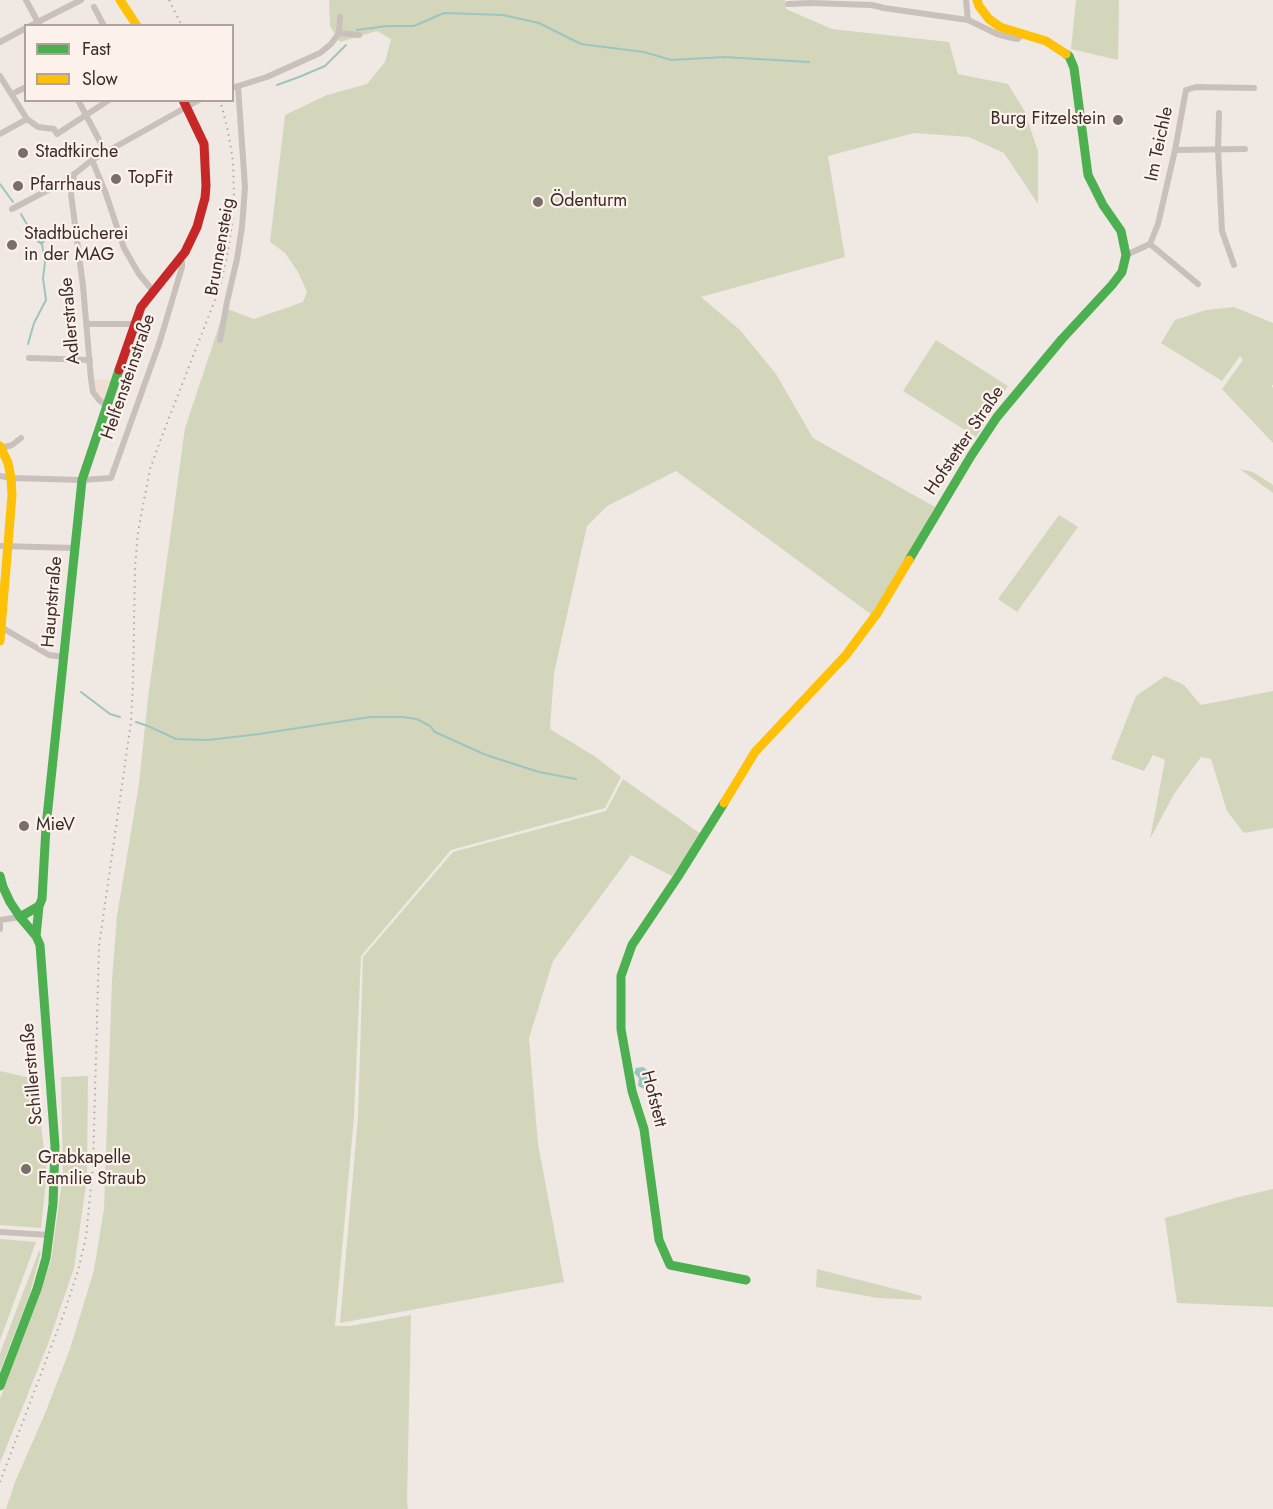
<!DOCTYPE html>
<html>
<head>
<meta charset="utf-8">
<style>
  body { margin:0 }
  #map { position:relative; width:1273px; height:1509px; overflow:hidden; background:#f0e8e3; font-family:Jost,sans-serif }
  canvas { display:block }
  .legend { position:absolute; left:24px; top:24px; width:210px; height:78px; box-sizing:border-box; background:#fcf2eb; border:2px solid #afa39d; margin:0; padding:8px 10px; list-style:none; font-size:18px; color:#3b2c29 }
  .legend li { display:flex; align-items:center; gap:12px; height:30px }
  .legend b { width:30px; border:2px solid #afa39d }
</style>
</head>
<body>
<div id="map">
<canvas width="1273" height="1509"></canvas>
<ul class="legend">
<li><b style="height:8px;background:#4caf50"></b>Fast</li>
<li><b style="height:8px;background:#ffc107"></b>Slow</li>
</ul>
</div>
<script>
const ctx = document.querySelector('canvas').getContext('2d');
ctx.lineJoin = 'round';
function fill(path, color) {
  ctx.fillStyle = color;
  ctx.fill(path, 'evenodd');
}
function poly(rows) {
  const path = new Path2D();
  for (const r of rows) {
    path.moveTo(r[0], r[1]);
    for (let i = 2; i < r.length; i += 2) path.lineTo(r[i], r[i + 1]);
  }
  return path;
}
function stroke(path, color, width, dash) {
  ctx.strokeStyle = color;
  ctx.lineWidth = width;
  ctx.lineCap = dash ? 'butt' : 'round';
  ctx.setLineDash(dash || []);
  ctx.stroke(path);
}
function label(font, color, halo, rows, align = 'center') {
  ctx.font = font + ' Jost,sans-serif';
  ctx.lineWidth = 4.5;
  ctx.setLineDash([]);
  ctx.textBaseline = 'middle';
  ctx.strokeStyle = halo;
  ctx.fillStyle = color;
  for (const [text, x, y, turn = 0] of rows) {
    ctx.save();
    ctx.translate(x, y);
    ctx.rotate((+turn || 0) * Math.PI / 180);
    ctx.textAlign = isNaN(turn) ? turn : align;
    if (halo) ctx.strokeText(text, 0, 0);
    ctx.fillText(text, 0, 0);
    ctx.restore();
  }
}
const green = poly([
  [329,0,785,0,786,9,832,29,949,42,958,74,1008,84,1024,110,1038,151,1038,204,1004,153,969,137,914,133,828,156,845,257,701,297,740,330,776,374,813,438,935,507,900,568,872,615,676,471,607,506,587,526,554,673,550,729,596,757,621,777,605,808,451,850,361,956,354,1117,335,1326,350,1326,411,1315,407,1500,408,1509,6,1509,15,1482,44,1416,70,1349,94,1270,104,1209,112,980,117,916,139,784,148,698,185,428,225,308,254,319,303,302,307,292,298,272,285,253,270,242,285,115,327,95,367,84,385,62,391,39,377,31,340,42,330,26],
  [1076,0,1119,0,1118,60,1071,49],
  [1234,307,1273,323,1273,385,1271,385,1273,388,1273,443,1222,389,1243,360,1240,356,1222,381,1161,343,1175,320,1206,310],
  [936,340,1008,386,976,437,903,391],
  [1240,469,1253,472,1273,485,1273,493],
  [1059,515,1078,527,1017,612,998,599],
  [1165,676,1184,685,1201,705,1273,691,1273,828,1244,833,1227,811,1211,759,1201,757,1174,794,1150,839,1165,760,1153,755,1144,771,1111,759,1136,696],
  [623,779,701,834,672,876,631,855,553,961,529,1038,538,1144,564,1282,340,1323,358,1117,363,957,453,852,606,811],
  [0,1071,35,1079,47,1172,41,1228,0,1225],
  [88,1076,87,1178,74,1268,48,1344,0,1463,0,1399,51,1261,63,1174,61,1077],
  [1273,1189,1273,1307,1177,1303,1165,1218,1238,1197],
  [0,1239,36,1242,0,1340],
  [39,1251,41,1252,29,1296,0,1371,0,1353],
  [817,1269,922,1296,921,1300,878,1298,816,1287]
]);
const plaza = poly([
  [91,379,114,380,106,405,99,400]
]);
const water = poly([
  [27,227,36,233,39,232,42,227,45,242,41,245,30,236],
  [643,1067,650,1072,651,1082,646,1090,638,1086,639,1078,634,1073,636,1068]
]);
const stream = poly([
  [357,30,387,26,414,26,444,13,503,15,539,23,581,44,644,52,671,60,724,57,809,62],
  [277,85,299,77,325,66,346,45],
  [0,184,13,202],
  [21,214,29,228],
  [28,344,34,323,46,300,43,278,45,262,42,244],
  [81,692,110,714,120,717],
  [136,722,148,726,176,739,208,740,259,734,370,717,402,717,417,719,430,726,435,732,486,755,539,772,576,779]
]);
const street = poly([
  [26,0,40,26],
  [966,0,968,20],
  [788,4,810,3,872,5,884,8,968,20,997,34,1012,38,1018,39,1022,34],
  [94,7,104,26],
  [30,26,81,0],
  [339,33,359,35],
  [0,42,26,28],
  [0,76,27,119,38,127,54,129,57,134,109,100],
  [232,88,267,77,320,53,331,44,339,33,340,17],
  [12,94,26,87],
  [78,100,106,153],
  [1219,113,1218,149,1222,231,1234,265],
  [0,134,27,119],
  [1175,150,1245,149],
  [92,160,106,194,124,248,139,274,153,291],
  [74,174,71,194,83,286,91,379,93,392,99,400,106,405],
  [12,209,67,180,92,160,199,100],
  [1150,244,1198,284],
  [1126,255,1150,244,1158,224,1175,150,1186,90,1196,87,1254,88],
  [87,324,136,324],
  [220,340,227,302,237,259,242,227,245,187,238,86],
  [29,358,90,360],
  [1,448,12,445,21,438],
  [0,476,11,478,82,480,111,478,160,341,182,267,182,262,180,258],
  [0,546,74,548],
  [1,627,49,655,64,657],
  [0,929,0,920,20,917],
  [0,1232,49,1235]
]);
const fast = poly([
  [909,560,971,456,997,417,1062,339,1112,285,1122,272,1126,255,1121,231,1103,205,1088,175,1074,68,1069,56,1066,54],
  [724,803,677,878,632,945,621,976,621,1029,632,1091,644,1129,659,1240,670,1265,746,1280],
  [0,876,3,887,10,902,20,917,36,936,40,945,55,1146,53,1204,46,1258,37,1289,0,1386],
  [20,917,39,906,42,899,46,827,82,480,119,370],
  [36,936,39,906]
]);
const slow = poly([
  [120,0,137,26],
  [977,0,979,6,989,19,1000,27,1046,41,1066,54],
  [0,446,8,463,11,478,12,495,0,641],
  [724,803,755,752,846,655,878,612,909,560]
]);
const jam = poly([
  [119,370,141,307,185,252,197,227,205,198,206,186,204,144,183,100]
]);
const rail = poly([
  [169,0,182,26],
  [0,1482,64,1313,78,1271,86,1237,93,1166,99,946,131,722,133,683,135,568,138,532,150,469,162,436,220,287,228,251,232,224,234,196,233,161,228,131,220,100]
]);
const markers = [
  [1118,120,6,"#7a6e6a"],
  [23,153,6,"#7a6e6a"],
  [116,179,6,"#7a6e6a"],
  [18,186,6,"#7a6e6a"],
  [538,202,6,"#7a6e6a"],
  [12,245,6,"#7a6e6a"],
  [24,826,6,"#7a6e6a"],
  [26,1169,6,"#7a6e6a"]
];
const poiNames = [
  ["Burg Fitzelstein",1106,120,"right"],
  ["Stadtkirche",35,153],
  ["TopFit",128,179],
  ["Pfarrhaus",30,186],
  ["Ödenturm",550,202],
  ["Stadtbücherei",24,235],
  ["in der MAG",24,256],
  ["MieV",36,826],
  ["Grabkapelle",38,1159],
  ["Familie Straub",38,1180]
];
const streetNames = [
  ["Im Teichle",1160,144,-78],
  ["Brunnensteig",221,247,-80],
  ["Adlerstraße",71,321,-95],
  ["Helfensteinstraße",129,377,-71],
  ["Hofstetter Straße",965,441,-56],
  ["Hauptstraße",53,602,-85],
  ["Schillerstraße",33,1074,-95],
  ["Hofstett",653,1099,76]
];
fill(green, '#d4d6bc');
fill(plaza, '#efded1');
fill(water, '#9dc5c0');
stroke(stream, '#9dc5c0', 2);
stroke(street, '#c9c0bc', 6);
stroke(fast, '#4caf50', 9);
stroke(slow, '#ffc107', 9);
stroke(jam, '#c62828', 9);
stroke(rail, '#b1a9a6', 2, [1.5, 4.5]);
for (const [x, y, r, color] of markers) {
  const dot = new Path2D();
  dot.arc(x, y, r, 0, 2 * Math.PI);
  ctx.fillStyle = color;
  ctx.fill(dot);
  stroke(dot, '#fcf2eb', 2);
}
label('18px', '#3b2c29', '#fcf2eb', poiNames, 'left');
label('18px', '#3b2c29', '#fcf2eb', streetNames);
</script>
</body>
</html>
